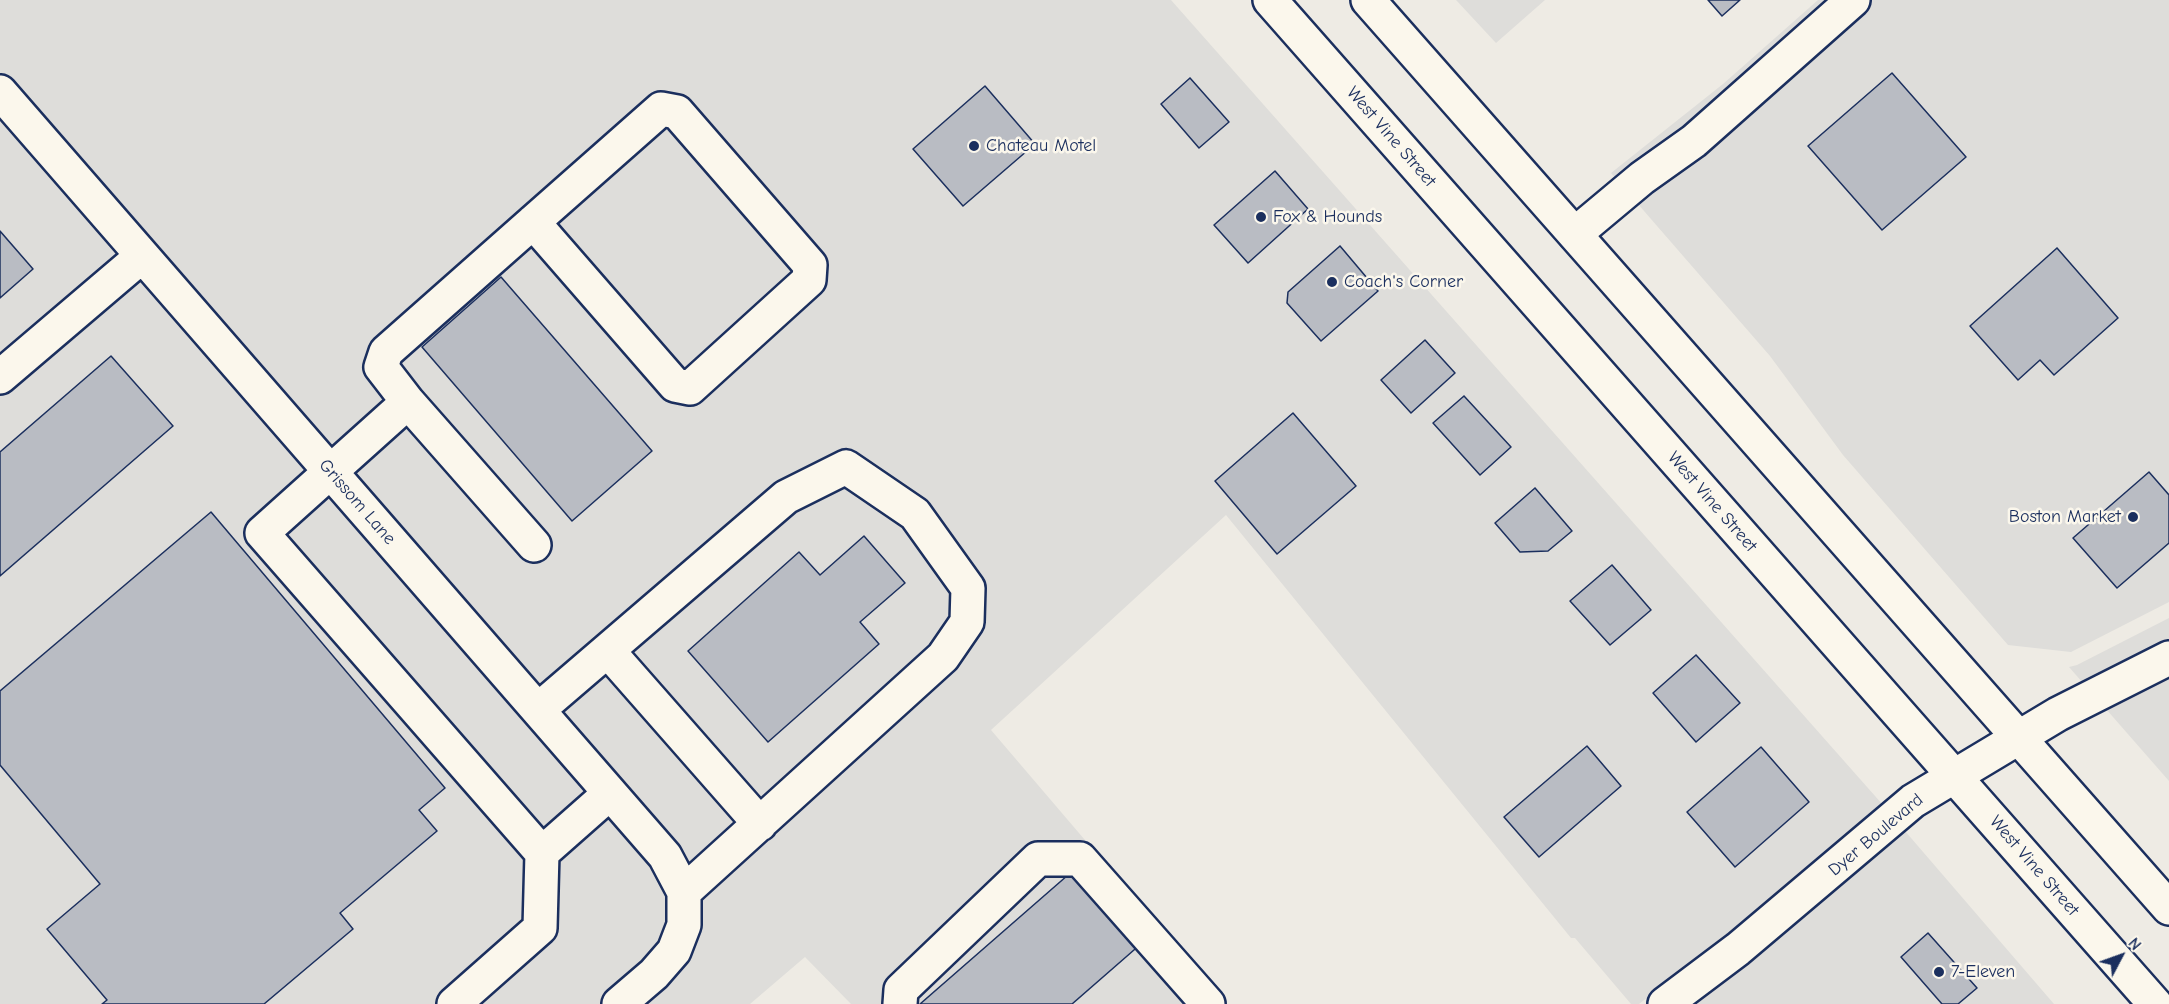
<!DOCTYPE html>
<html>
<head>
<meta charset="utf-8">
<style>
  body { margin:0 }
  #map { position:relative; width:2169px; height:1004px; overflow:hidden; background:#eeebe4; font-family:"Comic Neue",sans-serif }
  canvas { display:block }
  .north { position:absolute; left:2091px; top:926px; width:60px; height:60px; -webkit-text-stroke:4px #fbf7ec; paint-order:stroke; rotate:49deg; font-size:16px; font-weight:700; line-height:24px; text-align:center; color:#1b2f5e }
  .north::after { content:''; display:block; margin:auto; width:21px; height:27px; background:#1b2f5e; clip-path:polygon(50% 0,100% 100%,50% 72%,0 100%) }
</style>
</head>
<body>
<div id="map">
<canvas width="2169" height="1004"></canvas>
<div class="north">N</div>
</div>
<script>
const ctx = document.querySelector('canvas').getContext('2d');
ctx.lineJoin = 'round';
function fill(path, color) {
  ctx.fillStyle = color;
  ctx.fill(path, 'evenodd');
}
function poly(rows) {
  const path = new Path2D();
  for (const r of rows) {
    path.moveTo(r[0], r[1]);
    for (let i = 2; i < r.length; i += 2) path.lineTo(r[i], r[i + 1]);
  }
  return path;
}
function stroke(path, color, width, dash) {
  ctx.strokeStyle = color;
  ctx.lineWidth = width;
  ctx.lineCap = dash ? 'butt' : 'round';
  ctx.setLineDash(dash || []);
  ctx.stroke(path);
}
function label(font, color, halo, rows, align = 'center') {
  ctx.font = font + ' "Comic Neue",sans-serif';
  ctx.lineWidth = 5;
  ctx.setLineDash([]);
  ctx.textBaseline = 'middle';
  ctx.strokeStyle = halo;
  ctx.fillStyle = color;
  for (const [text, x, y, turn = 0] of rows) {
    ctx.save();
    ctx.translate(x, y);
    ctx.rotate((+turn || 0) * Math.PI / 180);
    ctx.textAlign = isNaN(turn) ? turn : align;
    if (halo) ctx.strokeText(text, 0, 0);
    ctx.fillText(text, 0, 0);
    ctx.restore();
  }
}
const built = poly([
  [0,0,1171,0,1883,805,1728,935,1639,1004,1631,1004,1575,938,1571,938,1226,515,991,730,1225,1004,851,1004,805,957,750,1004,0,1004],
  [1456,0,1545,0,1496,43],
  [1818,0,2169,0,2169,602,2071,652,2008,645,1843,455,1770,356,1611,173,1723,84],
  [2169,618,2169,639,2083,683,2069,667,2077,665],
  [2169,677,2169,781,2106,709],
  [1905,831,2054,1004,1692,1004,1763,951]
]);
const building = poly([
  [1708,0,1740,0,1722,16,1708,0],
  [1892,73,1966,157,1882,230,1808,146,1892,73],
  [1190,78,1229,122,1199,148,1161,104,1190,78],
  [985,86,1035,144,963,206,913,149,985,86],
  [1275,171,1308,209,1248,263,1214,225,1275,171],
  [0,231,33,269,0,298,0,231],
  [1340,246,1378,291,1321,341,1287,303,1288,292,1340,246],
  [2057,248,2118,318,2054,375,2040,360,2018,380,1970,326,2057,248],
  [501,277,652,451,572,521,422,347,501,277],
  [1425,340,1455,373,1411,413,1381,380,1425,340],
  [111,356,173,426,0,576,0,452,111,356],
  [1464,396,1511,447,1480,475,1433,423,1464,396],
  [1293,413,1356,486,1277,554,1215,481,1293,413],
  [2149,472,2169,495,2169,543,2117,588,2073,538,2149,472],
  [1535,488,1572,531,1548,551,1520,552,1495,523,1535,488],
  [211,512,445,788,419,810,437,831,340,913,353,929,264,1004,102,1004,107,1000,47,929,100,884,0,765,0,691,211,512],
  [864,536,905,583,860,622,879,644,768,742,688,651,799,552,820,575,864,536],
  [1612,565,1651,610,1610,645,1570,601,1612,565],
  [1696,655,1740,703,1696,742,1653,693,1696,655],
  [1587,746,1621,786,1539,857,1504,817,1587,746],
  [1761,747,1809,802,1735,867,1687,812,1761,747],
  [1076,868,1142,943,1072,1004,920,1004,1076,868],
  [1928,933,1977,988,1958,1004,1942,1004,1901,957,1928,933]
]);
const minor = poly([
  [0,92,665,856,684,892,684,925,674,951,654,974,619,1004],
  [533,222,675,385,690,388,809,280,810,265,677,112,661,109,533,222,386,352,381,367,408,402,262,533,542,853,610,793],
  [1575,234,1642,178,1694,141,1853,0],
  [0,377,142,256],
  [408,402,534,545],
  [608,651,760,824],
  [538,710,786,497,846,467,915,514,968,588,967,622,943,657,684,892],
  [454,1004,540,928,542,853],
  [900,1004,901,990,1038,859,1080,859,1208,1004]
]);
const major = poly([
  [1665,1004,1738,949,1913,801,2058,714,2169,658]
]);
const highway = poly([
  [1270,0,2155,1004],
  [1368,0,2169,908]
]);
const markers = [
  [974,146,6,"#1b2f5e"],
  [1261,217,6,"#1b2f5e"],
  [1332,282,6,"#1b2f5e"],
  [2133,517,6,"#1b2f5e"],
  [1939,972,6,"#1b2f5e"]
];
const streetNames = [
  ["West Vine Street",1391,137,49],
  ["Grissom Lane",357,502,49],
  ["West Vine Street",1712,502,49],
  ["Dyer Boulevard",1876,835,-40],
  ["West Vine Street",2034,866,49]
];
const poiNames = [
  ["Chateau Motel",986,146],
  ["Fox & Hounds",1273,217],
  ["Coach's Corner",1344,282],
  ["Boston Market",2121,517,"right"],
  ["7-Eleven",1951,972]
];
fill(built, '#deddda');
fill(building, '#b9bcc3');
stroke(building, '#1b2f5e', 1.5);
stroke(minor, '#1b2f5e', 38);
stroke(major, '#1b2f5e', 38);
stroke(highway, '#1b2f5e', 38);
stroke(minor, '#fbf7ec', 33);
stroke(major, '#fbf7ec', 33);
stroke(highway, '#fbf7ec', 33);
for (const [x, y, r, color] of markers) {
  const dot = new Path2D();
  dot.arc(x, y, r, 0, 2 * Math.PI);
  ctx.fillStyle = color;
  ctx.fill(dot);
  stroke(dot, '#fbf7ec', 2);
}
label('18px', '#1b2f5e', '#fbf7ec', streetNames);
label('18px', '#1b2f5e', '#fbf7ec', poiNames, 'left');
</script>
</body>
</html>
